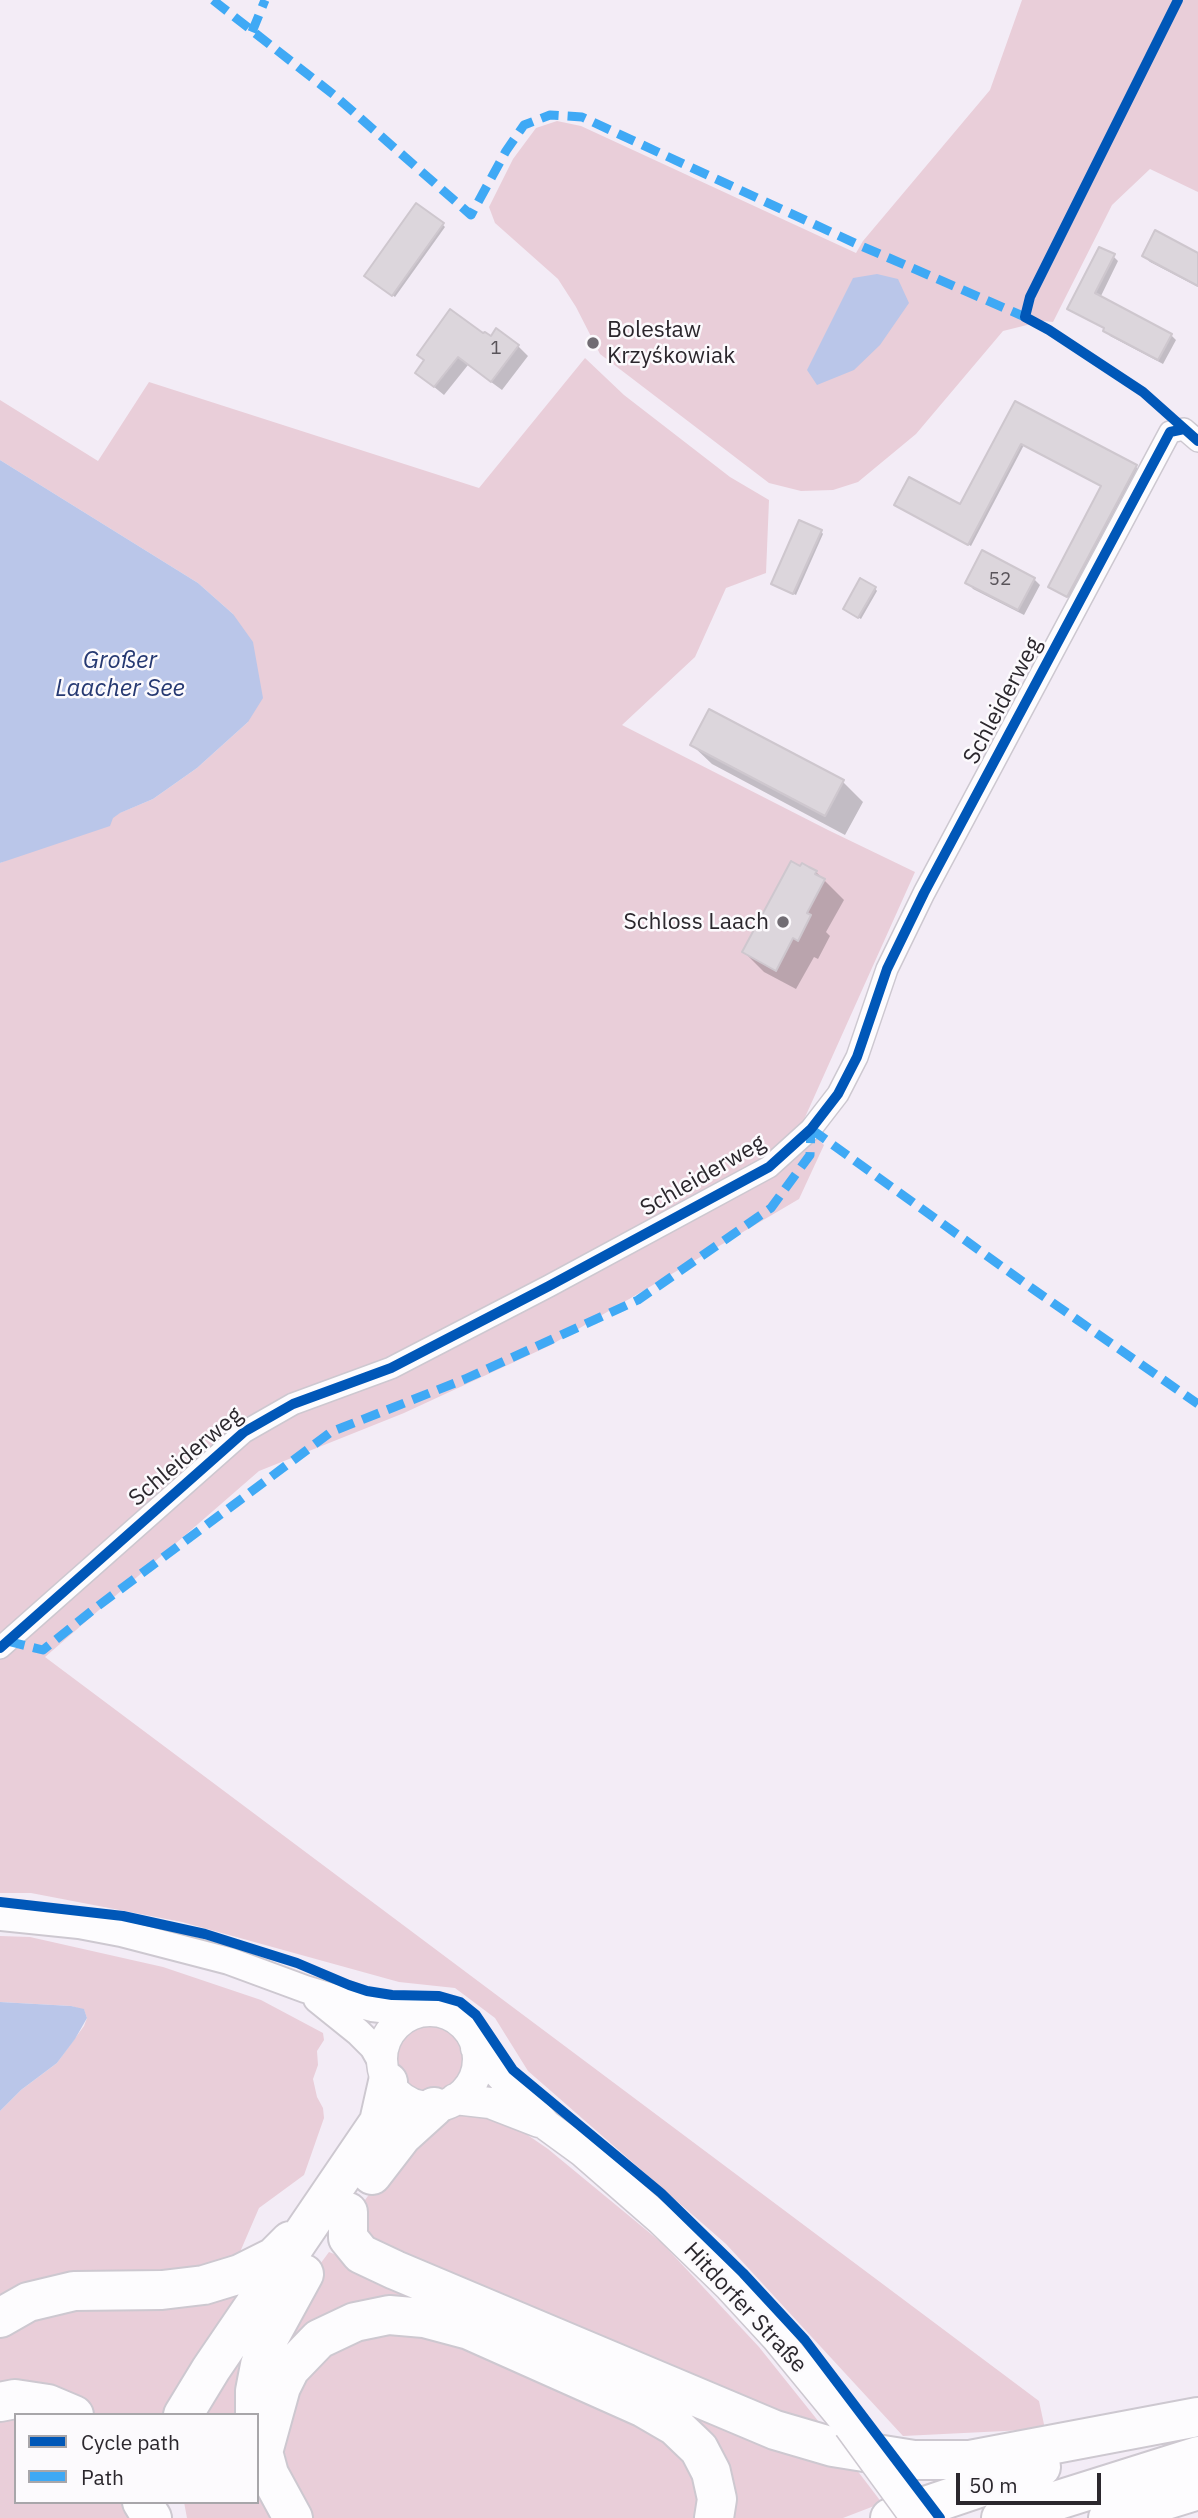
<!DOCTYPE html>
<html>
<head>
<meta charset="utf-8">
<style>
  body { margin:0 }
  #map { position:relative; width:1198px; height:2518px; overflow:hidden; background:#f3ecf6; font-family:"IBM Plex Sans",sans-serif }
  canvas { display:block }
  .legend { position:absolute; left:14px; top:2413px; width:245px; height:91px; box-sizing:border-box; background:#fcfafd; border:2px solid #a8a6aa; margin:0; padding:9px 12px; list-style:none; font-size:21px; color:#2b272d }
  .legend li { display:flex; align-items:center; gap:14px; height:35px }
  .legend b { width:35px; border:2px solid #a8a6aa }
  .scale { position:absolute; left:956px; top:2473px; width:145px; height:32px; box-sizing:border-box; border:4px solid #2b272d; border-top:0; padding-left:9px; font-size:21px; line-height:24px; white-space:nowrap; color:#2b272d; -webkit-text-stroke:5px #fcfafd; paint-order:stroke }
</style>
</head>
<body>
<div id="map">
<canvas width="1198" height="2518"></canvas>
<ul class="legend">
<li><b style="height:9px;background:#0057b8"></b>Cycle path</li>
<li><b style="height:9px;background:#3fa9f5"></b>Path</li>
</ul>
<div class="scale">50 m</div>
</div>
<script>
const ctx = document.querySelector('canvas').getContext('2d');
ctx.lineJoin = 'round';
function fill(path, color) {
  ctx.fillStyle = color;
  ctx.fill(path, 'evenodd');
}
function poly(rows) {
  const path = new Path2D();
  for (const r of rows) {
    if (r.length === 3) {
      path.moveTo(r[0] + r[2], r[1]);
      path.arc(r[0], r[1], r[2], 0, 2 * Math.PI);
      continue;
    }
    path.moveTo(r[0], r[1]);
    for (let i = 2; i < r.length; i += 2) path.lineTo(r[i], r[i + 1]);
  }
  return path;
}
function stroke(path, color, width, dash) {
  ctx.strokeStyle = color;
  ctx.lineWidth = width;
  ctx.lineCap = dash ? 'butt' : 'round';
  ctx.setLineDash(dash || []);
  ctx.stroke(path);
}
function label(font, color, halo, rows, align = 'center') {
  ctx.font = font + ' "IBM Plex Sans",sans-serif';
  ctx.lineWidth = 5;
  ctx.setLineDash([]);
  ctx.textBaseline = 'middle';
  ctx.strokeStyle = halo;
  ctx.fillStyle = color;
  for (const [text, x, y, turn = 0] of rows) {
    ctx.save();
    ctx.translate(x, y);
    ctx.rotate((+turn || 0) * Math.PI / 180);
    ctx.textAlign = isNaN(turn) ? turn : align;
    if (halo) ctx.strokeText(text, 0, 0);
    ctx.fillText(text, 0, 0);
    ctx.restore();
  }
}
const green = poly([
  [1022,0,1198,0,1198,192,1150,169,1112,205,1053,322,1043,321,1003,331,916,434,858,482,833,490,801,491,769,483,600,354,576,307,558,279,495,223,489,207,513,159,536,128,557,121,581,126,856,253,863,241,990,90],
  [585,358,624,395,730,477,769,500,766,573,726,588,695,657,622,725,828,830,915,872,802,1124,824,1145,799,1199,551,1345,404,1413,259,1471,45,1657,1039,2401,1045,2429,903,2436,726,2244,528,2071,495,2018,455,1988,399,1982,182,1922,31,1893,0,1893,0,863,153,799,197,768,248,722,233,614,198,583,0,460,0,400,98,461,149,382,479,488],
  [0,1936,30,1937,163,1967,261,2000,323,2033,324,2040,317,2051,318,2065,313,2079,317,2097,323,2108,324,2118,304,2175,259,2208,237,2259,183,2276,0,2303,0,2111,21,2090,57,2063,84,2026,87,2018,84,2010,71,2006,0,2002],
  [428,2060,35],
  [478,2113,516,2127,548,2149,662,2243,759,2347,835,2442,366,2248,355,2226,365,2200,400,2152,428,2126,457,2115],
  [329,2252,850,2461,882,2503,843,2518,723,2518,713,2462,403,2307,263,2394,309,2279],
  [252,2283,175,2415,90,2415,0,2387,0,2329,25,2315],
  [278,2294,245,2415,199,2415],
  [366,2330,457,2334,690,2453,705,2518,311,2518,290,2475,284,2450,287,2417,310,2369],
  [0,2413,16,2415,16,2502,129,2502,139,2518,0,2518],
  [257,2475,278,2518,187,2518,184,2502,257,2502]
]);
const water = poly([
  [877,274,898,279,909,303,880,345,854,370,817,385,807,370,853,278],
  [0,460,198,583,233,614,253,642,263,698,248,722,197,768,153,799,120,813,113,818,110,826,0,863],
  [0,2002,71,2006,84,2009,87,2018,75,2039,57,2063,21,2090,0,2111]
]);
const shadow = poly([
  [443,225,445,227,395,297,369,278],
  [1198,255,1198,287,1150,262,1144,256],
  [1113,256,1118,261,1100,298,1171,335,1176,340,1163,364,1110,336,1106,330,1070,309],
  [484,336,518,346,528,356,502,390,468,365,444,395,417,373],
  [1016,403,1139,469,1070,598,1053,589,1103,487,1024,445,971,546,896,505,961,507],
  [821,531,823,534,796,595,776,586],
  [1034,579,1040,585,1024,615,973,589,967,582],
  [875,588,877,591,861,619,847,611],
  [710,711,843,782,863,802,845,835,712,764,692,745],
  [816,872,844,900,826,932,830,936,818,959,814,957,796,989,764,972,744,952]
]);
const building = poly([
  [416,203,444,223,392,296,364,276,416,203],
  [1155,230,1198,253,1198,286,1142,256,1155,230],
  [1099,247,1115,254,1095,293,1172,334,1158,360,1103,331,1104,328,1067,309,1099,247],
  [450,309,483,333,485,332,491,336,496,328,519,345,491,382,458,357,434,387,415,373,424,360,417,355,450,309],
  [1015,401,1137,465,1067,597,1048,587,1101,486,1021,444,968,545,894,505,909,477,960,504,1015,401],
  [799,520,822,530,793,594,771,584,799,520],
  [982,550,1035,578,1018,610,965,583,982,550],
  [860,578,876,587,858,618,843,609,860,578],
  [709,709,844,780,825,816,690,745,709,709],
  [791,861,800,866,802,863,809,867,817,871,815,874,825,879,807,913,811,915,798,941,793,938,776,971,742,952,791,861]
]);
const minor = poly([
  [0,1648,244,1432,293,1404,391,1368,549,1286,769,1167,811,1129,838,1094,857,1057,887,969,924,893,1170,432,1184,429,1198,441]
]);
const tertiary = poly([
  [0,1917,79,1925,121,1933,229,1961,305,1989,348,2002,372,2008,415,2013],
  [317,1999,358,2032,373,2047,382,2063]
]);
const secondary = poly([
  [430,2059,48],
  [476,2048,546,2125,583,2152,661,2220,730,2287,776,2337,849,2426],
  [455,2099,490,2103,539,2122]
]);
const motorway = poly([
  [372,2175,402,2136,434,2107],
  [348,2212,348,2238,361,2254,395,2270,775,2430,833,2447,914,2460,970,2460,1198,2417],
  [0,2318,28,2302,74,2291,162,2290,204,2285,240,2274,274,2257,290,2241],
  [0,2402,15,2399,48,2404,74,2415],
  [183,2415,211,2369,379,2122,388,2082],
  [255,2415,255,2391,260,2365,269,2338,304,2274],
  [258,2433,269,2474,293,2518],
  [262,2456,281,2387,290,2369,319,2339,355,2322,389,2315,424,2318,469,2330,644,2408,675,2426,699,2449,711,2472,717,2499,714,2518],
  [142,2502,152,2518],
  [890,2518,1041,2467],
  [1001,2518,1198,2456],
  [1108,2518,1198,2490]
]);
const secondaryBridge = poly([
  [849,2426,916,2518]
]);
const quiet = poly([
  [213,0,334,95,471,215,506,151,524,125,550,115,582,117,859,245,1025,317,1026,311],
  [252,32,265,0],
  [811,1129,1033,1289,1198,1404],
  [7,1641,43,1650,94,1609,331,1432,465,1379,638,1300,771,1208,810,1155,811,1129]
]);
const cycleway = poly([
  [1178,0,1030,297,1025,317,1049,330,1143,392,1198,441],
  [0,1648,244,1432,293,1404,391,1368,549,1286,769,1167,811,1129,838,1094,857,1057,887,969,924,893,1170,432,1184,429],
  [0,1902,123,1916,205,1934,297,1963,349,1985,367,1991,392,1995,439,1996,460,2002,476,2015,513,2070,661,2193,743,2273,805,2340,940,2518]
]);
const markers = [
  [593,343,7,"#716c73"],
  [783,922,7,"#716c73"]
];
const numberNames = [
  ["1",496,349],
  ["52",1000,580]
];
const poiNames = [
  ["Bolesław",607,330],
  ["Krzyśkowiak",607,356],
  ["Schloss Laach",769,922,"right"]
];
const streetNames = [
  ["Schleiderweg",1003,701,-62],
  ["Schleiderweg",703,1176,-30],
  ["Schleiderweg",186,1457,-40],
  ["Hitdorfer Straße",745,2308,47]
];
const waterNames = [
  ["Großer",120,661],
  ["Laacher See",120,689]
];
fill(green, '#e9ced9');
fill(water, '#bac6e9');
fill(shadow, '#0003');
fill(building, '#dcd6dc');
stroke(building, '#cec7ce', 2);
stroke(minor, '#cdc8d0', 24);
stroke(tertiary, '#cdc8d0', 30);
stroke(secondary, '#cdc8d0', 33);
stroke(motorway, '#cdc8d0', 42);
stroke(minor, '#fdfcfe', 21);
stroke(tertiary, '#fdfcfe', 26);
stroke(secondary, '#fdfcfe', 30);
stroke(motorway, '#fdfcfe', 38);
stroke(secondaryBridge, '#cdc8d0', 33, []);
stroke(secondaryBridge, '#fdfcfe', 30);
stroke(quiet, '#3fa9f5', 9, [18, 9]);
stroke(cycleway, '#0057b8', 10);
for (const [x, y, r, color] of markers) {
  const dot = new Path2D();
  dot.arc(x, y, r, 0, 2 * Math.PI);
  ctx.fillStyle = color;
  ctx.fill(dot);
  stroke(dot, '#fcfafd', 2.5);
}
label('19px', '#59545a', null, numberNames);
label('23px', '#2b272d', '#fcfafd', poiNames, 'left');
label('23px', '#2b272d', '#fcfafd', streetNames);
label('italic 24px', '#263972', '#fcfafd', waterNames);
</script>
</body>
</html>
